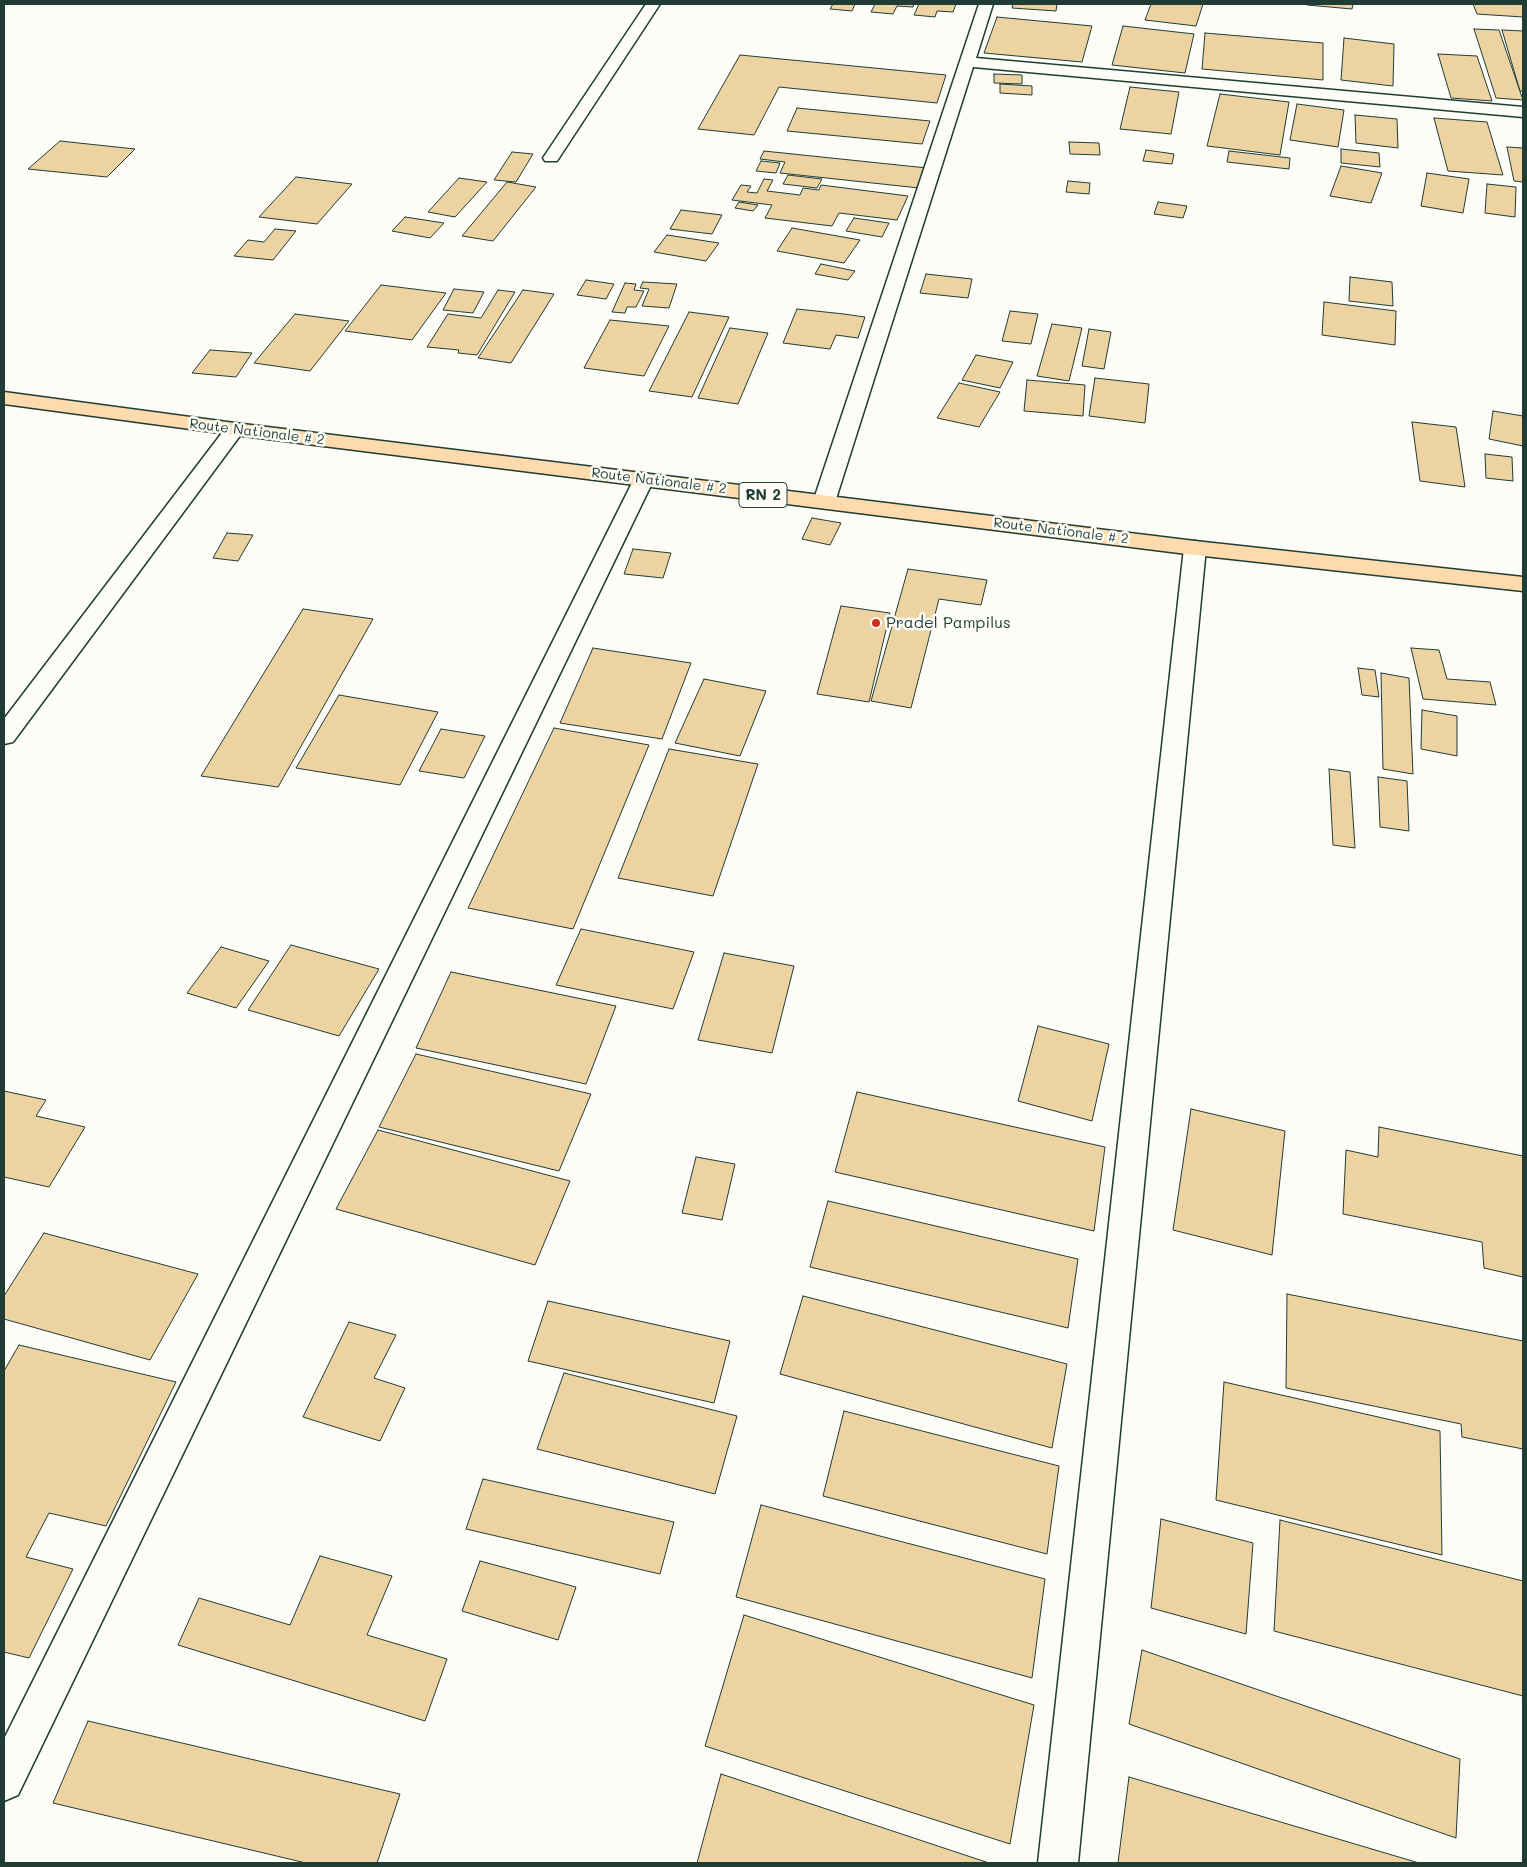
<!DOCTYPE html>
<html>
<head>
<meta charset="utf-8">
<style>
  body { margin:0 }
  #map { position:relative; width:1527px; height:1867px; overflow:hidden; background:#fdfcf7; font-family:Mali,sans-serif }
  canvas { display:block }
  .frame { position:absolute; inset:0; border:5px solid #1f3d34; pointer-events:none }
</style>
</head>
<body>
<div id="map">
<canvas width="1527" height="1867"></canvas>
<div class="frame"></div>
</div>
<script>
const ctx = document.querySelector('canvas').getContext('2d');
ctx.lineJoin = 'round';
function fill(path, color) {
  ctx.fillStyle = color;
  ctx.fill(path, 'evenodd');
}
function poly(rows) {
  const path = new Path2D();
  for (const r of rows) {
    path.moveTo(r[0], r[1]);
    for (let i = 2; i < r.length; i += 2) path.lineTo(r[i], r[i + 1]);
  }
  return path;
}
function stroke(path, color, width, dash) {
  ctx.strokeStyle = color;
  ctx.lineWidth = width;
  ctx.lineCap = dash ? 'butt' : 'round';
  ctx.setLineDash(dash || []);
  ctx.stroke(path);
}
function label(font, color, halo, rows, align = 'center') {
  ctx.font = font + ' Mali,sans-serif';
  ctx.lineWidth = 5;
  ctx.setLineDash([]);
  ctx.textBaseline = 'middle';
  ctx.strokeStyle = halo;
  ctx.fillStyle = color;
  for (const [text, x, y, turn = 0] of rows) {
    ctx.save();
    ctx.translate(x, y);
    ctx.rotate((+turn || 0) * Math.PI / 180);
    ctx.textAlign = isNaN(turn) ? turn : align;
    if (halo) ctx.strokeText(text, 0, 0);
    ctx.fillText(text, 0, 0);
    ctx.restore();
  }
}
const building = poly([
  [833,4,855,4,852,11,830,9,833,4],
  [875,4,914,4,913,7,897,6,893,14,871,12,875,4],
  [919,4,956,4,953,12,937,11,935,17,914,15,919,4],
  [1013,4,1057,4,1056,11,1012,8,1013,4],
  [1151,4,1203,4,1196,26,1145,20,1151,4],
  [1307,4,1353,4,1352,9,1307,5,1307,4],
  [1473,4,1523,4,1523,17,1477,14,1473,4],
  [997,17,1092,26,1082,62,984,53,997,17],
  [1123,26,1194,34,1185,73,1112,65,1123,26],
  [1474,29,1499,30,1523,100,1496,98,1474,29],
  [1502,30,1523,31,1523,91,1520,91,1502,30],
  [1205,33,1323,43,1323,80,1202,69,1205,33],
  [1344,38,1394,44,1393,86,1341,80,1344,38],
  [1438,54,1477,56,1492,101,1451,98,1438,54],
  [740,55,946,75,937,103,779,87,754,135,698,129,740,55],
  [994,74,1022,75,1022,84,994,83,994,74],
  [1000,84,1032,86,1032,95,1000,93,1000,84],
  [1130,87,1179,92,1171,134,1120,129,1130,87],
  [1220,94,1289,102,1280,155,1207,146,1220,94],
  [1297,104,1344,110,1338,147,1290,140,1297,104],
  [797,108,930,121,922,144,787,131,797,108],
  [1355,115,1397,119,1398,148,1356,143,1355,115],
  [1434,118,1487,122,1503,175,1448,171,1434,118],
  [60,141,135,149,107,177,28,169,60,141],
  [1069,142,1099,143,1100,155,1070,154,1069,142],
  [1507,147,1523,148,1523,182,1514,181,1507,147],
  [1341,149,1379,153,1380,167,1341,163,1341,149],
  [1146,150,1174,154,1172,164,1143,161,1146,150],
  [764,151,927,168,919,188,780,173,785,162,760,159,764,151],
  [1229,151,1290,158,1289,169,1227,162,1229,151],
  [512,152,533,154,516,182,494,180,512,152],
  [761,161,780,163,776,173,756,171,761,161],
  [1341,166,1382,173,1371,203,1330,196,1341,166],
  [1427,173,1469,179,1463,213,1421,206,1427,173],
  [788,175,822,179,817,188,783,184,788,175],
  [296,177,352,184,317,224,259,217,296,177],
  [459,178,487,182,455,217,428,212,459,178],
  [764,179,773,180,767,191,800,195,803,188,819,190,821,185,908,196,897,220,839,213,832,226,765,218,772,205,732,200,741,185,751,186,747,192,757,193,764,179],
  [1068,181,1090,183,1089,194,1066,192,1068,181],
  [507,182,536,187,493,241,462,236,507,182],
  [1487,184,1516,187,1515,217,1485,213,1487,184],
  [739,202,758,205,753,211,735,208,739,202],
  [1158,202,1187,206,1183,218,1154,214,1158,202],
  [681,210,722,215,712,234,670,229,681,210],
  [405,217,444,223,430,238,392,231,405,217],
  [854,218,889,223,882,237,846,231,854,218],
  [792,228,860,240,844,263,777,251,792,228],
  [275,229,296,231,273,260,234,256,248,240,264,242,275,229],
  [667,235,719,243,706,261,654,252,667,235],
  [821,264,855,271,848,280,815,274,821,264],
  [926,274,972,279,968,298,920,293,926,274],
  [1350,277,1392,282,1393,306,1349,301,1350,277],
  [586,280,614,284,606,299,577,295,586,280],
  [643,282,677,284,669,308,642,306,649,289,640,288,643,282],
  [625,283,636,284,634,290,644,291,636,307,627,307,625,313,612,312,625,283],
  [381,285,446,293,412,340,345,331,381,285],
  [454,289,484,292,473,313,443,310,454,289],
  [498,290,515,292,477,355,458,353,459,350,427,347,448,314,481,318,498,290],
  [523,290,554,294,511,363,478,358,523,290],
  [1324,302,1396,311,1395,345,1322,335,1324,302],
  [797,309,844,314,865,317,858,338,836,335,830,349,783,343,797,309],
  [1010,311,1038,314,1031,344,1002,341,1010,311],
  [689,312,729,317,692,397,649,391,689,312],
  [295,314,349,321,310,371,254,363,295,314],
  [610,320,669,326,644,376,584,368,610,320],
  [1052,324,1082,328,1069,381,1037,376,1052,324],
  [730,328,768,333,738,404,698,398,730,328],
  [1089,329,1111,332,1104,369,1082,366,1089,329],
  [210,350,252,353,236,377,192,373,210,350],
  [976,355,1013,362,1000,388,962,380,976,355],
  [1095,378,1149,384,1145,423,1089,416,1095,378],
  [1027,380,1085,385,1083,416,1024,411,1027,380],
  [959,383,1000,392,979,427,937,418,959,383],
  [1493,411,1523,416,1523,446,1489,439,1493,411],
  [1412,422,1456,427,1465,487,1420,481,1412,422],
  [1485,454,1512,457,1513,481,1486,478,1485,454],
  [812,518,841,523,830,545,802,539,812,518],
  [227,533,253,535,238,561,213,558,227,533],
  [633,549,671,553,663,578,624,574,633,549],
  [908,569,987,580,981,605,939,599,911,708,871,701,908,569],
  [841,606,890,613,869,702,817,694,841,606],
  [303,609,373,619,278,787,201,776,303,609],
  [593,648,691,663,662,739,560,723,593,648],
  [1411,648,1439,650,1447,679,1490,682,1496,705,1423,699,1411,648],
  [1358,668,1375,670,1379,697,1362,695,1358,668],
  [1381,673,1409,678,1413,774,1383,769,1381,673],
  [704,679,766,691,740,756,675,743,704,679],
  [339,695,438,712,400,785,296,768,339,695],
  [1422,710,1457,716,1457,756,1421,749,1422,710],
  [554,728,649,745,573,929,468,908,554,728],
  [441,729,485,736,464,778,419,771,441,729],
  [669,749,758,764,713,896,618,878,669,749],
  [1329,769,1350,772,1355,848,1333,845,1329,769],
  [1378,777,1407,781,1409,831,1380,827,1378,777],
  [581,929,694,952,673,1009,556,985,581,929],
  [291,945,379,969,339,1036,248,1010,291,945],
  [221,947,269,961,236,1008,187,993,221,947],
  [724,953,794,966,772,1053,698,1040,724,953],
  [451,972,616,1006,586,1084,416,1048,451,972],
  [1038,1026,1109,1044,1092,1121,1018,1101,1038,1026],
  [416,1054,591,1094,559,1171,379,1127,416,1054],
  [4,1091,46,1100,36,1116,85,1127,49,1187,4,1177,4,1091],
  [857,1092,1105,1147,1094,1231,835,1172,857,1092],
  [1191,1109,1285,1131,1272,1255,1173,1230,1191,1109],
  [1379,1127,1523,1156,1523,1277,1484,1268,1482,1242,1343,1214,1346,1150,1378,1157,1379,1127],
  [378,1130,570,1181,535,1265,336,1209,378,1130],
  [696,1157,735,1164,722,1220,682,1213,696,1157],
  [828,1201,1078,1259,1068,1328,810,1267,828,1201],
  [44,1233,198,1274,150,1360,4,1319,4,1296,44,1233],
  [1287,1294,1523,1341,1523,1449,1462,1437,1461,1424,1286,1388,1287,1294],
  [803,1296,1067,1364,1052,1448,780,1374,803,1296],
  [548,1301,730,1341,714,1403,528,1361,548,1301],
  [349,1322,396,1335,374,1378,405,1388,380,1441,303,1417,349,1322],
  [19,1345,176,1382,106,1526,49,1513,26,1557,73,1569,29,1658,4,1652,4,1371,19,1345],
  [564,1373,737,1416,715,1494,537,1449,564,1373],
  [1224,1382,1440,1431,1442,1555,1216,1500,1224,1382],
  [844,1411,1059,1466,1047,1554,823,1496,844,1411],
  [483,1479,674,1522,660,1574,466,1529,483,1479],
  [761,1505,1045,1579,1032,1678,736,1597,761,1505],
  [1161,1519,1253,1543,1246,1634,1151,1608,1161,1519],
  [1280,1520,1523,1581,1523,1696,1274,1631,1280,1520],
  [320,1556,392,1576,367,1635,447,1659,425,1721,178,1645,199,1598,290,1625,320,1556],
  [480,1561,576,1587,558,1640,462,1611,480,1561],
  [744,1615,1034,1705,1010,1844,705,1746,744,1615],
  [1142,1650,1460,1759,1456,1838,1129,1724,1142,1650],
  [88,1721,400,1794,377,1863,306,1863,53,1803,88,1721],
  [721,1774,989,1863,697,1863,721,1774],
  [1129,1777,1419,1863,1118,1863,1129,1777]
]);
const minor = poly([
  [646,4,660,4,557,161,545,161,543,158,646,4],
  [979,4,993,4,976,58,1523,107,1523,117,973,67,835,502,832,507,824,508,816,507,813,502,979,4],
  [235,423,242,425,245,429,242,433,13,742,4,744,4,719,228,425,235,423],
  [644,473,651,475,654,479,18,1795,4,1801,4,1739,634,479,637,475,644,473],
  [1195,541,1203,543,1206,548,1078,1863,1038,1863,1184,548,1187,543,1195,541]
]);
const major = poly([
  [4,392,235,423,1195,541,1523,577,1523,591,1195,555,235,435,4,404,4,392]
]);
const markers = [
  [876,623,5,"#c8321e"]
];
const farStreetnames = [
  ["Route Nationale # 2",257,432,7],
  ["Route Nationale # 2",659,481,7],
  ["Route Nationale # 2",1061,531,7]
];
const shields = [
  [763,495,48]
];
const shieldNames = [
  ["RN 2",763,495]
];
const poiNames = [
  ["Pradel Pampilus",886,623]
];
fill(building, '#edd3a2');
stroke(building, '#1f3d34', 1);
stroke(minor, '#1f3d34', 3);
stroke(major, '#1f3d34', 3);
fill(minor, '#fdfcf7');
fill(major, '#fedbac');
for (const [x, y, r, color] of markers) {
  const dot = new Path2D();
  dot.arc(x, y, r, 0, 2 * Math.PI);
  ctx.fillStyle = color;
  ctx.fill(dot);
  stroke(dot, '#fdfcf7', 2);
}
label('14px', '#1f3d34', '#fdfcf7', farStreetnames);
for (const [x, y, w] of shields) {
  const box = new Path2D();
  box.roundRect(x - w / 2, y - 12.5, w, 25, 4);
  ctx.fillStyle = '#fdfcf7';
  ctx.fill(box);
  stroke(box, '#1f3d34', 1);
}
label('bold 15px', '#1f3d34', null, shieldNames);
label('16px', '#1f3d34', '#fdfcf7', poiNames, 'left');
</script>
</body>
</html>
